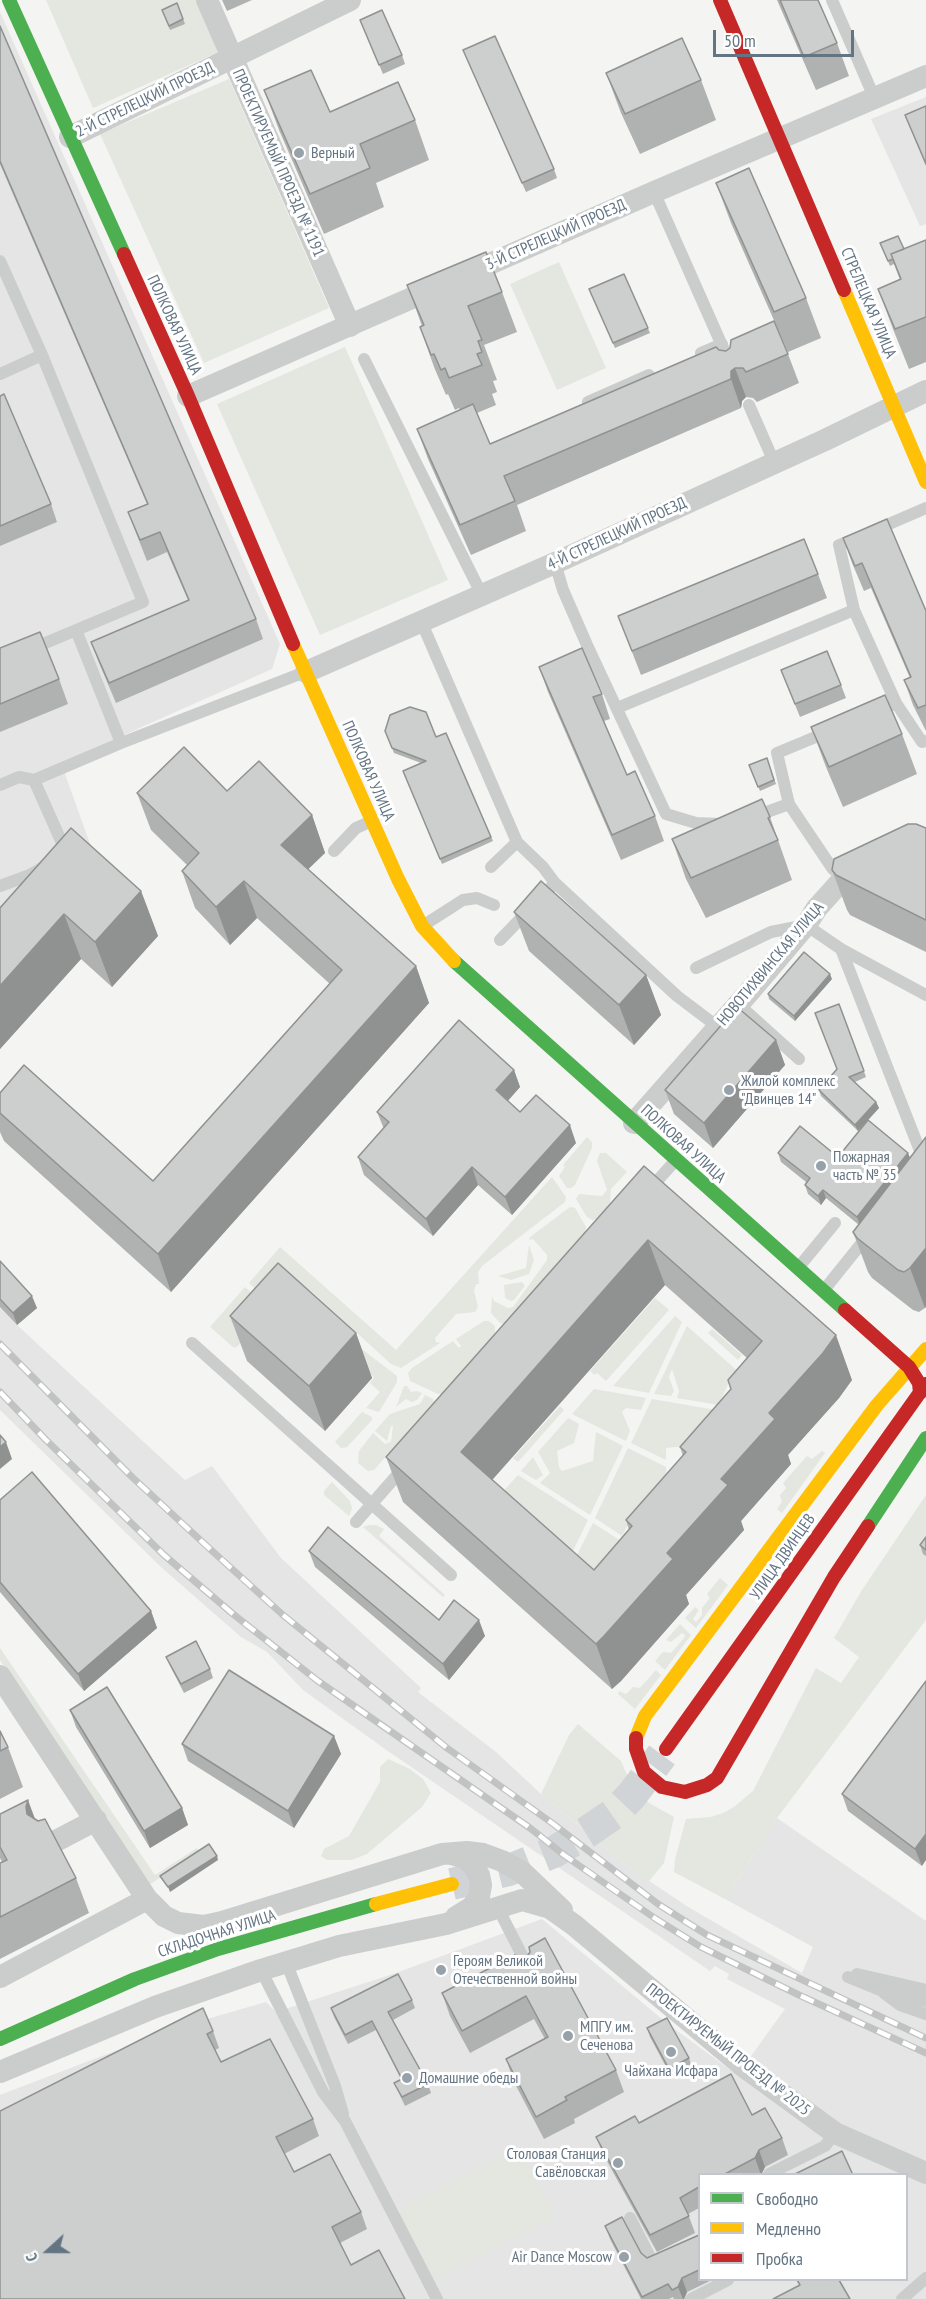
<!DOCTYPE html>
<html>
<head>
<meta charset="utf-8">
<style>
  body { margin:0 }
  #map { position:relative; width:926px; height:2299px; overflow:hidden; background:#f4f4f2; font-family:"PT Sans Narrow",sans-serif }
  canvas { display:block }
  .legend { position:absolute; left:698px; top:2173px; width:210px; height:108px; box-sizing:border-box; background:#fff; border:2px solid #c1c7cd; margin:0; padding:8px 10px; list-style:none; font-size:18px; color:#637483 }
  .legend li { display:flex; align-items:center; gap:12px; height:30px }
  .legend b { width:30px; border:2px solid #c1c7cd }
  .north { position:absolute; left:18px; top:2221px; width:60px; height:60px; -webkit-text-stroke:4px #fff; paint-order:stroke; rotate:249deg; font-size:16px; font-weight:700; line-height:24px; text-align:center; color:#637483 }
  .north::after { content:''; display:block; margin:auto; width:21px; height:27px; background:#637483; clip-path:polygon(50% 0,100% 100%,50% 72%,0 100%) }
  .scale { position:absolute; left:713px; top:30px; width:141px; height:27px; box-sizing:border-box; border:3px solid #637483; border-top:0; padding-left:8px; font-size:18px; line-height:21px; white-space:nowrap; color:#637483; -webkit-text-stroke:4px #fff; paint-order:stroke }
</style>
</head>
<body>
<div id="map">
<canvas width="926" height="2299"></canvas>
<ul class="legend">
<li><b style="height:8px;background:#4caf50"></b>Свободно</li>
<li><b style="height:8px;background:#ffc107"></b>Медленно</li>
<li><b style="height:8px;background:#c62828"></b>Пробка</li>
</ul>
<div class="north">С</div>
<div class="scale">50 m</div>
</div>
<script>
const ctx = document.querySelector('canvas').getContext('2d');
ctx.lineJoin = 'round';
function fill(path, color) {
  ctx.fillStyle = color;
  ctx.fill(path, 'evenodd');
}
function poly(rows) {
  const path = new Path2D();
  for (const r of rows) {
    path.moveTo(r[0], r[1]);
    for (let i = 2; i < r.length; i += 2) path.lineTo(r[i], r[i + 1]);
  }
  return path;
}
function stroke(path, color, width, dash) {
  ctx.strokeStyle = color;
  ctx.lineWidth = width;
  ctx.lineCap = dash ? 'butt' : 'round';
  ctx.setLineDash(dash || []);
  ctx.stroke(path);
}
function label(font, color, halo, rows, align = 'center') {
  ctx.font = font + ' "PT Sans Narrow",sans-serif';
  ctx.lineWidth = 6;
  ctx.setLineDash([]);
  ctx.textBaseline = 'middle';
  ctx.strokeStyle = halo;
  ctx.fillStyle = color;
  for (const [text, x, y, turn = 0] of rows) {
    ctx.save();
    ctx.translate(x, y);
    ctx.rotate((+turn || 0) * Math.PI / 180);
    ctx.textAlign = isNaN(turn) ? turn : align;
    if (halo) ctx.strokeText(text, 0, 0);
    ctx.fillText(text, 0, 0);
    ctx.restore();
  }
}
const built = poly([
  [0,12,280,644,272,669,61,763,93,852,0,930],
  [926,97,926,224,920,226,871,119],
  [0,1307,17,1325,185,1480,212,1466,281,1558,421,1688,418,1692,496,1752,541,1794,630,1868,688,1907,802,1973,813,1947,725,1899,777,1818,926,1921,926,2299,0,2299,0,2095,102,2056,197,2022,266,2002,276,2012,396,1973,542,1919,668,2024,733,2072,746,2063,785,2009,727,1979,729,1974,715,1966,710,1971,385,1749,303,1690,267,1652,241,1637,162,1568,0,1410],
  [700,2174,906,2174,906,2280,700,2280]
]);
const green = poly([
  [46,0,198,0,221,51,93,108],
  [229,79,329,308,204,363,100,134],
  [559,262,606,368,557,390,510,284],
  [345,347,448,580,320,635,217,404],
  [587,1137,592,1142,592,1148,575,1185,571,1188,567,1188,559,1176,565,1167,563,1165],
  [600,1153,606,1153,627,1172,611,1189,610,1204,607,1209,597,1219,592,1220,587,1217,576,1199,579,1194,602,1196,607,1190,597,1161],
  [552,1177,566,1197,565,1202,482,1266,478,1272,479,1284,476,1284,474,1291,478,1307,475,1312,456,1314,435,1338,436,1342,440,1343,401,1368,391,1364,310,1290,305,1289,268,1300,249,1283,280,1247,396,1350],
  [570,1207,575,1208,586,1227,585,1234,504,1324,500,1323,491,1313,492,1296,494,1301,508,1308,513,1307,547,1260,547,1255,533,1239,529,1240,530,1237],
  [529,1245,534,1260,529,1274,511,1280,498,1276,526,1268],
  [522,1282,525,1286,514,1300,511,1301,505,1298,504,1285],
  [245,1287,263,1303,265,1309,238,1346,234,1348,210,1327],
  [655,1298,669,1310,606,1381,597,1373,595,1375,590,1371],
  [675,1316,682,1322,649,1393,613,1386],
  [484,1321,489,1321,495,1326,495,1334,442,1394,438,1394,410,1381,408,1373,412,1368,453,1341,459,1348,461,1346,456,1339],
  [687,1326,752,1384,728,1384,719,1405,677,1398,679,1391,672,1369,669,1377,674,1391,671,1396,654,1394],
  [712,1329,742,1355,738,1360,708,1333],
  [350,1340,397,1376,397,1382,379,1412,366,1408,380,1392,370,1383,374,1377,342,1348],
  [404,1386,407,1386,411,1392,417,1391,422,1393,417,1400,412,1402,406,1399,396,1407],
  [594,1389,646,1398,641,1410,626,1408,622,1412,630,1431,626,1441,572,1414],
  [425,1395,433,1399,434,1402,374,1470,368,1471,358,1463,359,1451,373,1433,385,1444,391,1442,393,1426,391,1426,387,1441,375,1431,390,1414,420,1404],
  [652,1399,716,1410,687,1446,666,1448,666,1460,631,1443],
  [560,1406,564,1410,518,1462,513,1458],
  [362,1412,372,1417,372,1420,347,1447,341,1448,335,1442],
  [568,1418,579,1424,574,1443,557,1451,559,1467,562,1471,593,1461,596,1432,623,1446,590,1515,540,1483,550,1473,538,1452],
  [628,1448,666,1467,667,1479,632,1517,622,1536,595,1518],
  [822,1451,825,1453,782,1513,777,1509,782,1502,780,1495,786,1488,783,1483,807,1456,812,1459],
  [533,1457,543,1475,536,1480,521,1471],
  [518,1475,588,1520,569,1559,499,1496],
  [332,1482,350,1501,352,1509,349,1516,324,1495,324,1491],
  [926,1495,926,1620,777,1818,725,1899,674,1872,675,1859,686,1819,711,1817,723,1813,734,1807,753,1791,816,1668,841,1683,859,1657,834,1638,862,1590],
  [593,1523,632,1548,602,1589,573,1563],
  [369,1525,376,1525,384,1529,379,1536,445,1595,443,1597,363,1527],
  [720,1578,728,1585,696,1628,685,1618,695,1607,699,1610,693,1619,696,1622,702,1615,702,1608,710,1598,707,1594],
  [680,1624,691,1635,665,1670,655,1661,663,1652,671,1653,684,1638,685,1635,682,1633,671,1642,666,1640],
  [0,1648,155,1875,197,1848,200,1852,149,1885,0,1660],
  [656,1670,661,1675,635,1709,618,1694,619,1691,626,1694,633,1687,640,1688],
  [578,1724,621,1761,630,1782,639,1794,649,1803,674,1817,664,1863,649,1881,630,1868,541,1794,569,1735],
  [388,1759,410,1769,423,1779,431,1793,422,1807,367,1854,352,1860,327,1860,321,1856,324,1849,349,1836,376,1789,380,1782,380,1767],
  [520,2147,555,2217,432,2280,397,2210]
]);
const secondaryTunnel = poly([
  [452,1884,509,1870,554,1852,587,1832,616,1812,632,1795,662,1755]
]);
const lane = poly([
  [832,0,874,97],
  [654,192,724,350],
  [0,261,42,355,143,602,31,649],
  [701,353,722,344],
  [364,359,482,595],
  [0,374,42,355],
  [588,402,649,375],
  [749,405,774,462],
  [875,530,926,508],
  [860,537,839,545,854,610,896,703],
  [555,563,563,590,587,645,666,814,696,823,722,824],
  [421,621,517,842,491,867],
  [76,630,121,743],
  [617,708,854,610],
  [876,712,896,703,922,742,926,741],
  [34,780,66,852],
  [0,785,19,777,34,780,121,743,305,672],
  [789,804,832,868,843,877],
  [753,817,789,804,777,753,830,731],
  [517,842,543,867,555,883],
  [334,851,356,828,372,821],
  [0,886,30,875,42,868],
  [424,925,463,900,477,898,494,905],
  [500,940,555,883,677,996,718,1027],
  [841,949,924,1161],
  [696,968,771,932,806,925,841,949,926,995],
  [738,1004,799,1059],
  [649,1190,675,1161],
  [798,1268,835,1223],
  [824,1290,869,1234],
  [192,1343,451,1575],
  [356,1522,405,1466],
  [498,1908,530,1971],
  [286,1962,335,2086,343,2114],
  [261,1970,323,2092,345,2121,437,2299],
  [857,1974,926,1990],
  [848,1977,880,1990,926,2001],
  [884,1993,900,2005,926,2014],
  [769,2174,825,2146,835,2133],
  [630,2218,653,2263,661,2259],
  [691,2299,728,2280],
  [902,2299,926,2278]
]);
const street = poly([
  [207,0,350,326],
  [70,137,350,0],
  [188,396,654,192,926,76],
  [306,672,555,563,825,440,926,391],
  [634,1123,750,991,806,925,817,908,844,878,860,865],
  [0,1676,147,1899,164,1916,178,1923,204,1926,222,1922,442,1854,467,1852,483,1854,502,1861,522,1872,562,1910],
  [52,1843,96,1820],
  [451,1854,465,1858,473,1865,479,1875,481,1885,479,1897,472,1907,456,1917],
  [0,1977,147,1899],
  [0,2072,155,2007,261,1970,339,1946,446,1924,522,1900,550,1908,574,1925,743,2066,835,2133,926,2173]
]);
const fast = poly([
  [9,0,124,254],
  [454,961,845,1310],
  [868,1526,926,1438],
  [0,2039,135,1979,218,1949,376,1904]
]);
const slow = poly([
  [844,290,926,482],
  [293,644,398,879,422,926,454,961],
  [636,1738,645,1716,877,1405,926,1349],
  [376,1904,452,1884]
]);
const jam = poly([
  [720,0,844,290],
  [124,254,188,396,293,644],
  [845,1310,909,1367,919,1383,920,1393],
  [636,1738,636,1749,644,1772,662,1787,685,1792,707,1785,717,1778,834,1577,868,1526],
  [666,1749,926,1384]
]);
const rail = poly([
  [0,1344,132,1477,210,1549,283,1615,447,1748,552,1823,658,1904,707,1935,926,2038],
  [0,1392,46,1440,164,1555,233,1614,318,1681,530,1828,564,1855,656,1919,701,1947,799,1995,926,2053]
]);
const wall = poly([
  [222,0,252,0,227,11],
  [777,0,818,0,837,43,849,76,816,90],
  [177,3,185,24,170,30,162,10],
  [360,20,402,55,405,64,383,74],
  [0,26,256,619,263,639,116,703,99,663,91,642,188,600,167,552,147,561,136,533,128,512,147,504,0,164],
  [463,50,554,169,557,178,526,192],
  [606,73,701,80,716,120,640,154,621,113],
  [264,90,330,112,415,120,429,160,376,183,384,207,324,234,279,130],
  [926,106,926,166,905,115],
  [716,183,806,298,821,338,788,352,731,223],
  [926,240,926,362,909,369,893,329,878,289,900,280,894,264,890,266,880,243,904,249],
  [624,274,650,333,615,348,591,294],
  [407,285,502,292,517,332,484,345,497,380,493,381,497,392,492,394,496,405,477,413,490,444,719,350,788,354,799,383,757,402,753,398,746,397,742,401,741,408,517,505,526,531,471,555,428,459,417,429,460,410,459,408,455,410,448,394,446,395,434,367,420,327,422,326],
  [0,396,51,504,57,522,0,546],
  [843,538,926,611,926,731,913,705,904,680,910,678,871,588,864,591,852,563],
  [818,574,827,598,641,675,618,616],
  [0,648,59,679,68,704,0,732],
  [539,667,602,694,610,719,604,721,627,775,655,816,664,841,621,860,548,692],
  [781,670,841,685,846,698,800,717],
  [811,727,902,734,917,774,843,807,826,767],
  [385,731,436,737,446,733,493,841,442,864,403,771,421,763,394,753],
  [767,758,776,784,760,791,749,765],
  [227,791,312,815,325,853,308,869,416,966,429,1003,171,1292,4,1141,0,1132,0,1093,153,1181,330,984,257,918,230,945,195,908,182,871,187,865,151,830,137,793],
  [770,817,792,880,706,918,686,879,672,839],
  [926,828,926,952,850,915,847,910,832,870],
  [141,891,158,936,112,987,81,959,0,1049,0,908],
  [514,912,646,975,661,1015,634,1045,529,951],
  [832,979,795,1021,769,999,768,994],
  [839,1004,866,1077,855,1082,876,1102,879,1108,858,1131,821,1096,819,1090,837,1070],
  [776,1040,785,1065,713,1148,674,1114,665,1090],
  [514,1070,520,1087,508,1101,520,1112,576,1143,512,1215,478,1185,433,1236,364,1175,358,1157,384,1129,377,1112],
  [778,1153,838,1157,910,1158,925,1308,919,1312,913,1310,872,1278,868,1272,853,1232,859,1225,826,1198,821,1205,808,1194,805,1185,806,1182,781,1162],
  [644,1166,852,1380,839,1398,788,1455,791,1464,741,1521,744,1530,686,1595,689,1604,621,1681,612,1689,403,1502,386,1457],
  [665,1285,747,1358,731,1389,680,1447,683,1456,626,1520,629,1530,594,1570,492,1480],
  [0,1261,37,1308,17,1325,0,1307],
  [230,1316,356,1333,372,1378,325,1431,247,1361],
  [0,1500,151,1611,157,1628,84,1691,0,1592],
  [926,1537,926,1556,923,1554,920,1545],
  [309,1551,439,1620,485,1636,449,1680,315,1567],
  [166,1657,210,1669,213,1678,184,1693,170,1666],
  [926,1681,922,1866,848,1811,842,1794],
  [70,1710,182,1808,188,1825,150,1848,76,1727],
  [0,1731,8,1747,23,1787,0,1799],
  [334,1736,341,1754,294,1828,188,1761,182,1744],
  [0,1814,35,1819,76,1878,89,1913,0,1959,0,1863,2,1862,0,1858],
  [515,1955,616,2070,624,2092,574,2119,575,2123,544,2139,514,2082,506,2059,545,2039,534,2019,470,2053,450,2016,442,1993],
  [412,2000,415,2008,393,2020,428,2084,431,2093,405,2106,394,2083,401,2079,376,2030,348,2044,334,2017,331,2008],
  [647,2028,689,2058,692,2067,672,2078,650,2037],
  [213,2031,219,2048,215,2050,221,2062,313,2119,319,2136,284,2154,294,2172,361,2212,367,2229,340,2243,351,2265,0,2111],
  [752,2115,782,2138,788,2155,765,2167,761,2175,699,2175,699,2208,688,2214,695,2233,657,2252,603,2154,596,2137],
  [605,2226,647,2258,699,2235,699,2280,712,2280,687,2292,684,2299,674,2299,673,2297,669,2299,641,2299,610,2239]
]);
const shadedWall = poly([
  [735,368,746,397,742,401,741,408,731,379,731,371],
  [312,815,325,853,295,882,281,845],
  [244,881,257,918,230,945,216,907],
  [141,891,158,936,112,987,95,942],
  [64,914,81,959,0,1049,0,986],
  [416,966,429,1003,171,1292,158,1254],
  [830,974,832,979,795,1021,794,1016],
  [646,975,661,1015,634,1045,619,1005],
  [776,1040,785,1065,713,1148,704,1123],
  [514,1070,520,1087,502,1107,496,1090],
  [876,1102,879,1108,858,1131,855,1125],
  [570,1125,576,1143,512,1215,505,1197],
  [908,1153,912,1162,860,1226,857,1217],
  [472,1167,478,1185,433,1236,426,1219],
  [823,1190,826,1198,821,1205,818,1196],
  [648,1240,665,1285,477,1497,461,1452],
  [926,1248,926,1307,925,1308,910,1268],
  [32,1296,37,1308,17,1325,13,1313],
  [356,1333,372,1378,325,1431,309,1386],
  [836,1335,852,1380,839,1398,788,1455,791,1464,741,1521,744,1530,686,1595,689,1604,621,1681,612,1689,596,1644,667,1553,769,1413],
  [6,1442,12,1459,0,1469,0,1447],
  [151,1611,157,1628,84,1691,78,1674],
  [479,1620,485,1636,449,1680,443,1664],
  [334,1736,341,1754,294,1828,288,1811],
  [28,1800,41,1835,27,1814,26,1807],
  [182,1808,188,1825,150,1848,144,1831],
  [926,1834,926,1860,922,1866,915,1849],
  [217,1856,218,1860,170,1892,168,1887],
  [759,2150,765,2167,761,2175,755,2158],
  [682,2278,687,2292,684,2299,683,2299,678,2287]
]);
const building = poly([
  [780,0,818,0,837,43,804,57,780,0],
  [177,3,183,19,169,26,162,10,177,3],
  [382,10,402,55,379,65,360,20,382,10],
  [0,26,256,619,109,683,91,642,189,600,160,532,140,540,128,512,148,504,0,161,0,26],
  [495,36,554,169,522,183,463,50,495,36],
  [682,38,701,80,625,114,606,73,682,38],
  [311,70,330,112,398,82,415,120,360,144,370,168,310,194,264,90,311,70],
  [926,106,926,164,905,115,926,106],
  [749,168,806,298,774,312,716,183,749,168],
  [898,236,904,249,891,254,893,259,888,261,880,243,898,236],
  [926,240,926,317,895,329,878,289,901,279,891,254,926,240],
  [486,252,502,292,468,306,482,340,478,341,482,352,477,354,482,365,449,378,445,368,441,370,434,354,431,355,420,327,424,325,407,285,486,252],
  [624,274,648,328,613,343,589,289,624,274],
  [774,321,788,354,746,372,743,368,735,368,731,371,731,379,504,476,515,501,460,525,417,429,473,404,490,444,716,347,719,350,726,351,730,348,731,340,774,321],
  [4,394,51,504,0,526,0,396,4,394],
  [887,519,926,611,926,705,918,708,904,680,911,677,862,563,855,566,843,538,887,519],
  [804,539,818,574,632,651,618,616,804,539],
  [40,632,59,679,0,704,0,648,40,632],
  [582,648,602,694,593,697,627,775,635,771,655,816,612,835,539,667,582,648],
  [827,651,841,685,795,704,781,670,827,651],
  [885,695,902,734,829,767,811,727,885,695],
  [410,707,426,712,436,737,446,733,491,837,440,859,403,771,426,761,392,748,385,731,390,715,410,707],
  [184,747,227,791,259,761,312,815,281,845,416,966,158,1254,0,1113,0,1093,24,1065,153,1181,342,970,244,881,216,907,182,871,199,853,137,793,184,747],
  [767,758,774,780,758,787,749,765,767,758],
  [762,799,770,817,768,818,778,840,691,878,672,839,762,799],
  [908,824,916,824,926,828,926,920,836,875,832,870,834,859,908,824],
  [71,828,141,891,95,942,64,914,0,986,0,908,71,828],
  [541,881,646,975,619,1005,514,912,541,881],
  [804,952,830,974,794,1016,768,994,804,952],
  [839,1004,864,1071,849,1077,876,1102,855,1125,819,1090,837,1069,815,1013,839,1004],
  [737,1007,776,1040,704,1123,665,1090,737,1007],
  [459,1020,514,1070,496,1090,520,1112,536,1095,570,1125,505,1197,472,1167,426,1219,358,1157,389,1122,377,1112,459,1020],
  [868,1120,908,1153,857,1217,823,1190,818,1196,805,1185,810,1178,778,1153,800,1126,838,1157,868,1120],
  [926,1137,926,1248,910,1268,904,1272,898,1270,857,1238,853,1232,926,1137],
  [644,1166,836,1335,823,1353,769,1413,775,1419,721,1479,728,1485,667,1553,673,1559,604,1636,596,1644,386,1457,644,1166],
  [648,1240,762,1341,728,1380,731,1389,680,1447,686,1452,626,1520,632,1526,594,1570,461,1452,648,1240],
  [0,1261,32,1296,13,1313,0,1299,0,1261],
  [278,1263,356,1333,309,1386,230,1316,278,1263],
  [0,1435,6,1442,0,1447,0,1435],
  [32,1472,151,1611,78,1674,0,1582,0,1500,32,1472],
  [328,1527,439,1620,454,1600,479,1620,443,1664,309,1551,328,1527],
  [926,1537,926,1550,920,1545,926,1537],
  [196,1641,210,1669,181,1684,166,1657,196,1641],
  [229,1670,334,1736,288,1811,182,1744,229,1670],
  [926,1681,926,1834,915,1849,842,1794,926,1681],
  [107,1687,182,1808,144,1831,70,1710,107,1687],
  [0,1731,8,1747,0,1751,0,1731],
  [28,1800,26,1807,27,1814,38,1821,45,1819,76,1878,0,1917,0,1863,7,1860,0,1847,0,1814,28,1800],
  [209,1844,217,1856,168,1887,160,1876,209,1844],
  [545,1938,616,2070,565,2097,567,2100,536,2117,506,2059,548,2037,526,1996,462,2031,442,1993,515,1955,521,1959,526,1958,530,1952,529,1947,545,1938],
  [398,1974,412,2000,388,2012,428,2084,402,2097,394,2083,402,2079,372,2021,345,2035,331,2008,398,1974],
  [203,2008,213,2031,207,2034,221,2062,270,2039,313,2119,276,2137,294,2172,330,2154,361,2212,332,2227,351,2265,379,2250,405,2299,0,2299,0,2111,203,2008],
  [667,2018,689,2058,669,2069,647,2028,667,2018],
  [731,2074,752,2115,765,2108,782,2138,759,2150,755,2158,723,2175,699,2175,699,2187,680,2198,689,2216,650,2235,596,2137,635,2116,639,2123,731,2074],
  [842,2151,853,2175,793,2175,842,2151],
  [622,2217,641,2253,647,2258,699,2235,699,2270,682,2278,678,2287,672,2290,668,2284,642,2297,605,2226,622,2217],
  [797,2280,839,2280,850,2299,773,2299,800,2285,797,2280]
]);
const markers = [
  [299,153,6,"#96a1aa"],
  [729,1090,6,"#96a1aa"],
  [821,1166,6,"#96a1aa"],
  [441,1970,6,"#96a1aa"],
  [568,2036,6,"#96a1aa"],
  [671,2052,6,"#96a1aa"],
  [407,2078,6,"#96a1aa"],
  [618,2163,6,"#96a1aa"],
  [624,2257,6,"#96a1aa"]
];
const streetNames = [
  ["2-Й СТРЕЛЕЦКИЙ ПРОЕЗД",145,100,-26],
  ["ПРОЕКТИРУЕМЫЙ ПРОЕЗД № 1191",278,163,66],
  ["3-Й СТРЕЛЕЦКИЙ ПРОЕЗД",556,235,-24],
  ["СТРЕЛЕЦКАЯ УЛИЦА",868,303,67],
  ["ПОЛКОВАЯ УЛИЦА",174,325,65],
  ["4-Й СТРЕЛЕЦКИЙ ПРОЕЗД",617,534,-25],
  ["ПОЛКОВАЯ УЛИЦА",368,771,66],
  ["НОВОТИХВИНСКАЯ УЛИЦА",771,964,-50],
  ["ПОЛКОВАЯ УЛИЦА",683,1144,42],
  ["УЛИЦА ДВИНЦЕВ",783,1557,-55],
  ["СКЛАДОЧНАЯ УЛИЦА",217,1934,-18],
  ["ПРОЕКТИРУЕМЫЙ ПРОЕЗД № 2025",728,2050,38]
];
const poiNames = [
  ["Верный",311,153],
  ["Жилой комплекс",741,1081],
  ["\"Двинцев 14\"",741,1099],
  ["Пожарная",833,1157],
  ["часть № 35",833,1175],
  ["Героям Великой",453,1961],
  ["Отечественной войны",453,1979],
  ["МПГУ им.",580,2027],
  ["Сеченова",580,2045],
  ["Чайхана Исфара",671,2071,"center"],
  ["Домашние обеды",419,2078],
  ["Столовая Станция",606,2154,"right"],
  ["Савёловская",606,2172,"right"],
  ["Air Dance Moscow",612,2257,"right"]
];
fill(built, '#e4e5e4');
fill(green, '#e3e7e0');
stroke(secondaryTunnel, '#d0d4d6', 32, [32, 16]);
stroke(lane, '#cbcdcd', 12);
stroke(street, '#cbcdcd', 22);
stroke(fast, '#4caf50', 14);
stroke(slow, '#ffc107', 14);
stroke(jam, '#c62828', 14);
stroke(rail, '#c1c3c3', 7);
stroke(rail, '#fff', 4.5, [14]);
fill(wall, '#b0b2b2');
fill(shadedWall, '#909191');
fill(building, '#cdcfcf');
stroke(building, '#909191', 1.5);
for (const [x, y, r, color] of markers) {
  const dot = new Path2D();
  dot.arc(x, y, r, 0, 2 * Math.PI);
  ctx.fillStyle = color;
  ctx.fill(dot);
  stroke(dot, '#fff', 2);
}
label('16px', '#637483', '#fff', streetNames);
label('16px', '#637483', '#fff', poiNames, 'left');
</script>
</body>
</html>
